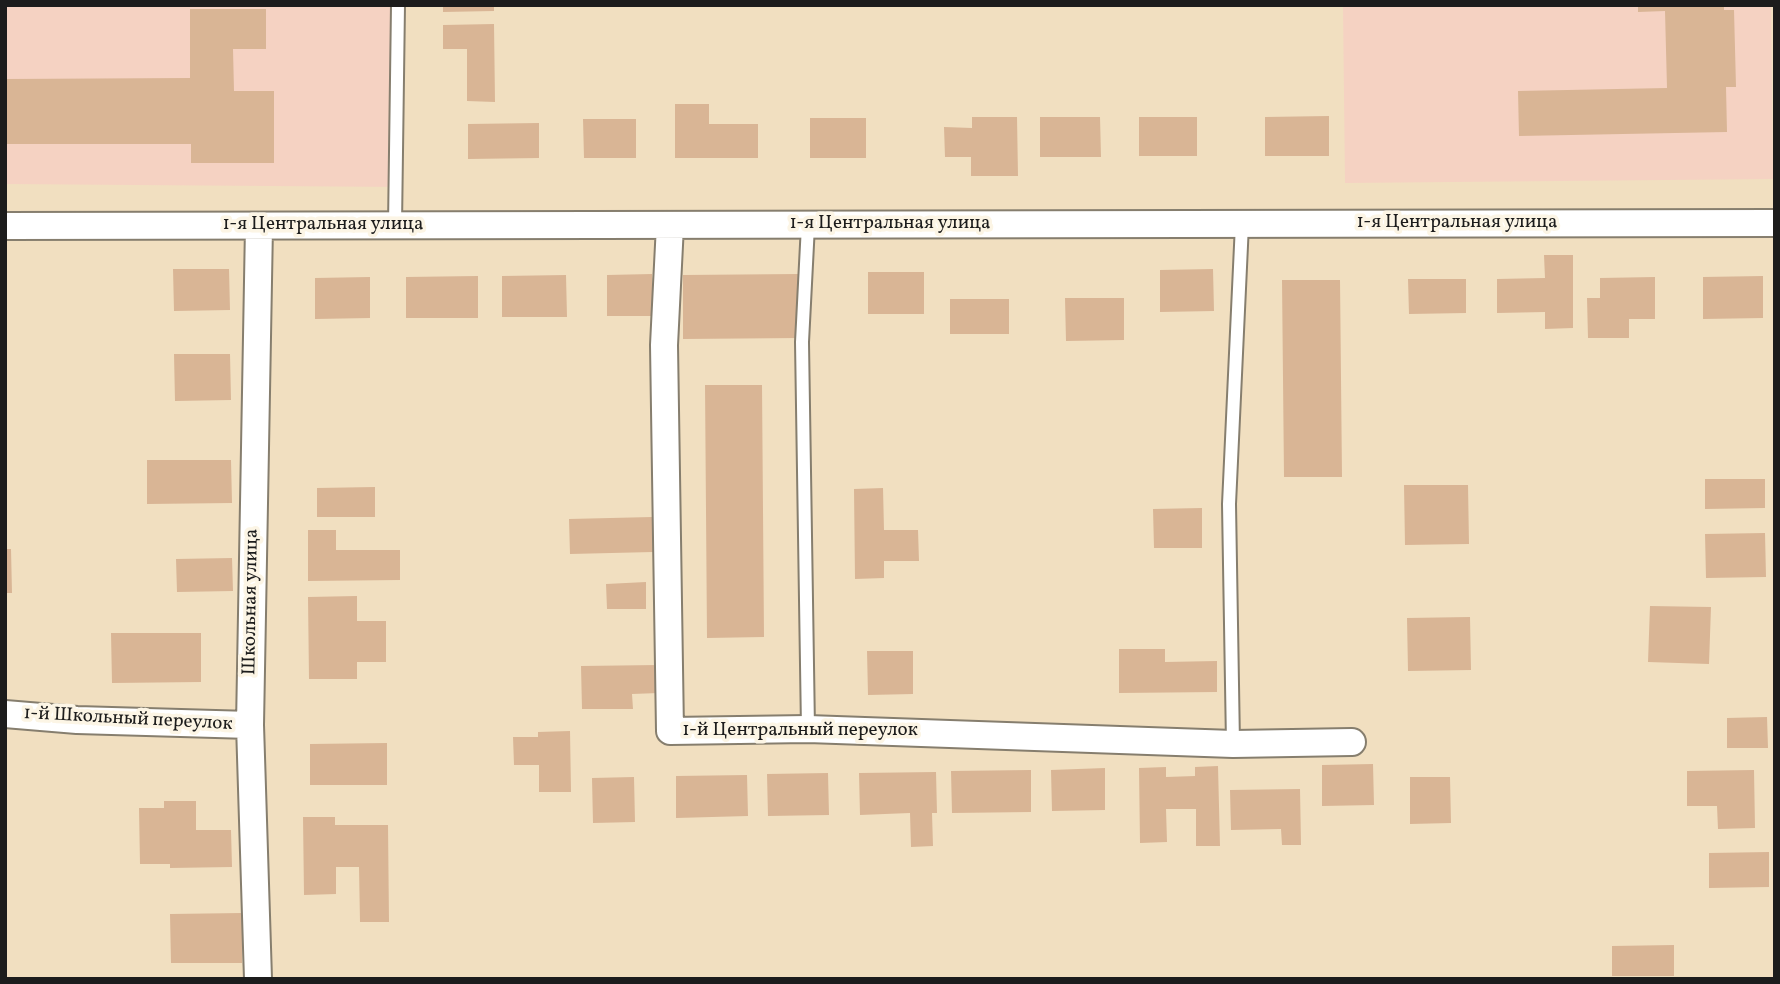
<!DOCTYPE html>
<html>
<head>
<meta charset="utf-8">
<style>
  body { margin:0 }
  #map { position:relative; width:1780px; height:984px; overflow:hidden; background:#f1dfc0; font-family:Vollkorn,serif }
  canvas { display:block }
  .frame { position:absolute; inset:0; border:7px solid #1c1c1c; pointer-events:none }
</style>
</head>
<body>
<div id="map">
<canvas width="1780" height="984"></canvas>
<div class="frame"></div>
</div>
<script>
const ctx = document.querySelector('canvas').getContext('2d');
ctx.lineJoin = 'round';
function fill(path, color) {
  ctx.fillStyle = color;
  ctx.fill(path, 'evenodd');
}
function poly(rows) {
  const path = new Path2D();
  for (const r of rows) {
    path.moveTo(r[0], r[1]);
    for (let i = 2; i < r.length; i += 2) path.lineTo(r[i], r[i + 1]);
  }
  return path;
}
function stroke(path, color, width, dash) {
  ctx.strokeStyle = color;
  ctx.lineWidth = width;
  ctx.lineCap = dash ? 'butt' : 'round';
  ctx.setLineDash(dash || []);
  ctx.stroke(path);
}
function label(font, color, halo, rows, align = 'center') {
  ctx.font = font + ' Vollkorn,serif';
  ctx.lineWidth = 7;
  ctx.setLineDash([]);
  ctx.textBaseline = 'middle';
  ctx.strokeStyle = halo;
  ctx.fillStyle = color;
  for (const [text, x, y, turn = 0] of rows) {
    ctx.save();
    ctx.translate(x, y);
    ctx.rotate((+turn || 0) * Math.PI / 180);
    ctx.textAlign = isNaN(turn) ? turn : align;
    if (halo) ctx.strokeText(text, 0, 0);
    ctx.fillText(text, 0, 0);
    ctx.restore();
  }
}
const built = poly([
  [5,5,404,5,403,187,5,184],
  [1343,5,1771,5,1773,179,1345,183]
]);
const building = poly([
  [443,5,494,5,494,11,443,12],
  [1638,5,1724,5,1724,10,1734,10,1736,87,1726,87,1727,132,1519,136,1518,91,1667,88,1665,11,1638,12],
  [190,9,266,9,266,49,233,49,234,91,274,91,274,163,191,163,191,144,5,144,5,79,190,78],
  [494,24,495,102,467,101,467,49,443,49,443,25],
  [675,104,709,104,709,124,758,124,758,158,675,158],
  [1329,116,1329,156,1265,156,1265,117],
  [972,117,1017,117,1018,176,971,176,971,157,945,157,944,127,972,128],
  [1040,117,1100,117,1101,157,1040,157],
  [1139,117,1197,117,1197,156,1139,156],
  [810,118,866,118,866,158,810,158],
  [583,119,636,119,636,158,584,158],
  [539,123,539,158,468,159,468,124],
  [1544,255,1573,255,1573,328,1545,329,1545,312,1497,313,1497,279,1545,278],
  [173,269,229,269,230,310,174,311],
  [1213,269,1214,311,1160,312,1160,270],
  [868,272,924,272,924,314,868,314],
  [652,274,653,316,607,316,607,275],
  [798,274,799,338,683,339,683,275],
  [566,275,567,317,502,317,502,276],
  [478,276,478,318,406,318,406,277],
  [1763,276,1763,318,1703,319,1703,277],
  [370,277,370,318,315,319,315,278],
  [1655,277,1655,319,1629,319,1629,338,1588,338,1587,298,1600,298,1600,278],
  [1408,279,1466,279,1466,313,1409,314],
  [1282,280,1340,280,1342,477,1284,477],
  [1065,298,1124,298,1124,340,1066,341],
  [950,299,1009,299,1009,334,950,334],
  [174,354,230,354,231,400,175,401],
  [705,385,762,385,764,637,707,638],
  [147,460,231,460,232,503,147,504],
  [1705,479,1765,479,1765,508,1705,509],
  [1404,485,1468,485,1469,544,1405,545],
  [375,487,375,517,317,517,317,488],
  [883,488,884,530,918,530,919,561,884,561,884,578,855,579,854,489],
  [1202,508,1202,548,1154,548,1153,509],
  [652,517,653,552,570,554,569,519],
  [308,530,336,530,336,550,400,550,400,580,308,581],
  [1765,533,1766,577,1706,578,1705,534],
  [5,549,11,549,12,593,5,593],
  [232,558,233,591,177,592,176,559],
  [646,582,646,609,607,609,606,584],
  [357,596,357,621,386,621,386,662,357,662,357,679,309,679,308,597],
  [1650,606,1711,607,1709,664,1648,662],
  [1470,617,1471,670,1408,671,1407,618],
  [111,633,201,633,201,682,112,683],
  [1119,649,1165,649,1165,662,1217,661,1217,692,1119,693],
  [867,651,913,651,913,694,868,695],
  [658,665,659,693,632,694,633,709,582,709,581,666],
  [1767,717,1768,748,1727,748,1727,718],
  [570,731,571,792,539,792,539,765,514,765,513,737,538,737,538,732],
  [387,743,387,785,310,785,310,744],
  [1373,764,1374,805,1322,806,1322,765],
  [1218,766,1220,846,1196,846,1196,809,1166,809,1167,842,1140,843,1139,768,1166,767,1166,777,1195,776,1195,767],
  [1105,768,1105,810,1052,811,1051,770],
  [1031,770,1031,812,952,813,951,771],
  [1754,770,1755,828,1718,829,1717,806,1687,806,1687,771],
  [936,772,937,813,932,813,933,846,911,847,910,813,860,815,859,773],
  [828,773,829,815,768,816,767,774],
  [747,775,748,816,676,818,676,776],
  [634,777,635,822,593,823,592,778],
  [1410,777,1450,777,1451,823,1410,824],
  [1300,789,1301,845,1282,845,1281,829,1231,830,1230,790],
  [164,801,196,801,196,830,231,830,232,867,170,868,170,864,140,864,139,808,164,808],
  [303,817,335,817,335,825,388,825,389,922,360,922,359,867,336,867,336,894,304,895],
  [1769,852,1769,887,1709,888,1709,853],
  [242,913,242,963,171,963,170,914],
  [1674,945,1674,976,1612,976,1612,946]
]);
const service = poly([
  [395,225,398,5],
  [808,225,802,342,808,729],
  [1233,744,1229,504,1242,224]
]);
const minor = poly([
  [670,225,664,345,670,731,808,729,1233,744,1352,742],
  [5,226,1775,223],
  [5,714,77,720,250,725],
  [258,979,250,725,259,226]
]);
const streetNames = [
  ["1-я Центральная улица",1457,224],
  ["1-я Центральная улица",890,225],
  ["1-я Центральная улица",323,226],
  ["Школьная улица",252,602,-89],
  ["1-й Школьный переулок",128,720,3],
  ["1-й Центральный переулок",800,732]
];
fill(built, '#f5d2c2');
fill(building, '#d9b595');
stroke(service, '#867e6e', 16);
stroke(minor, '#867e6e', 30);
stroke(service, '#fff', 12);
stroke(minor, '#fff', 26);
label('19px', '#1c1c1c', '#fcf5e5', streetNames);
</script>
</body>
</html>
